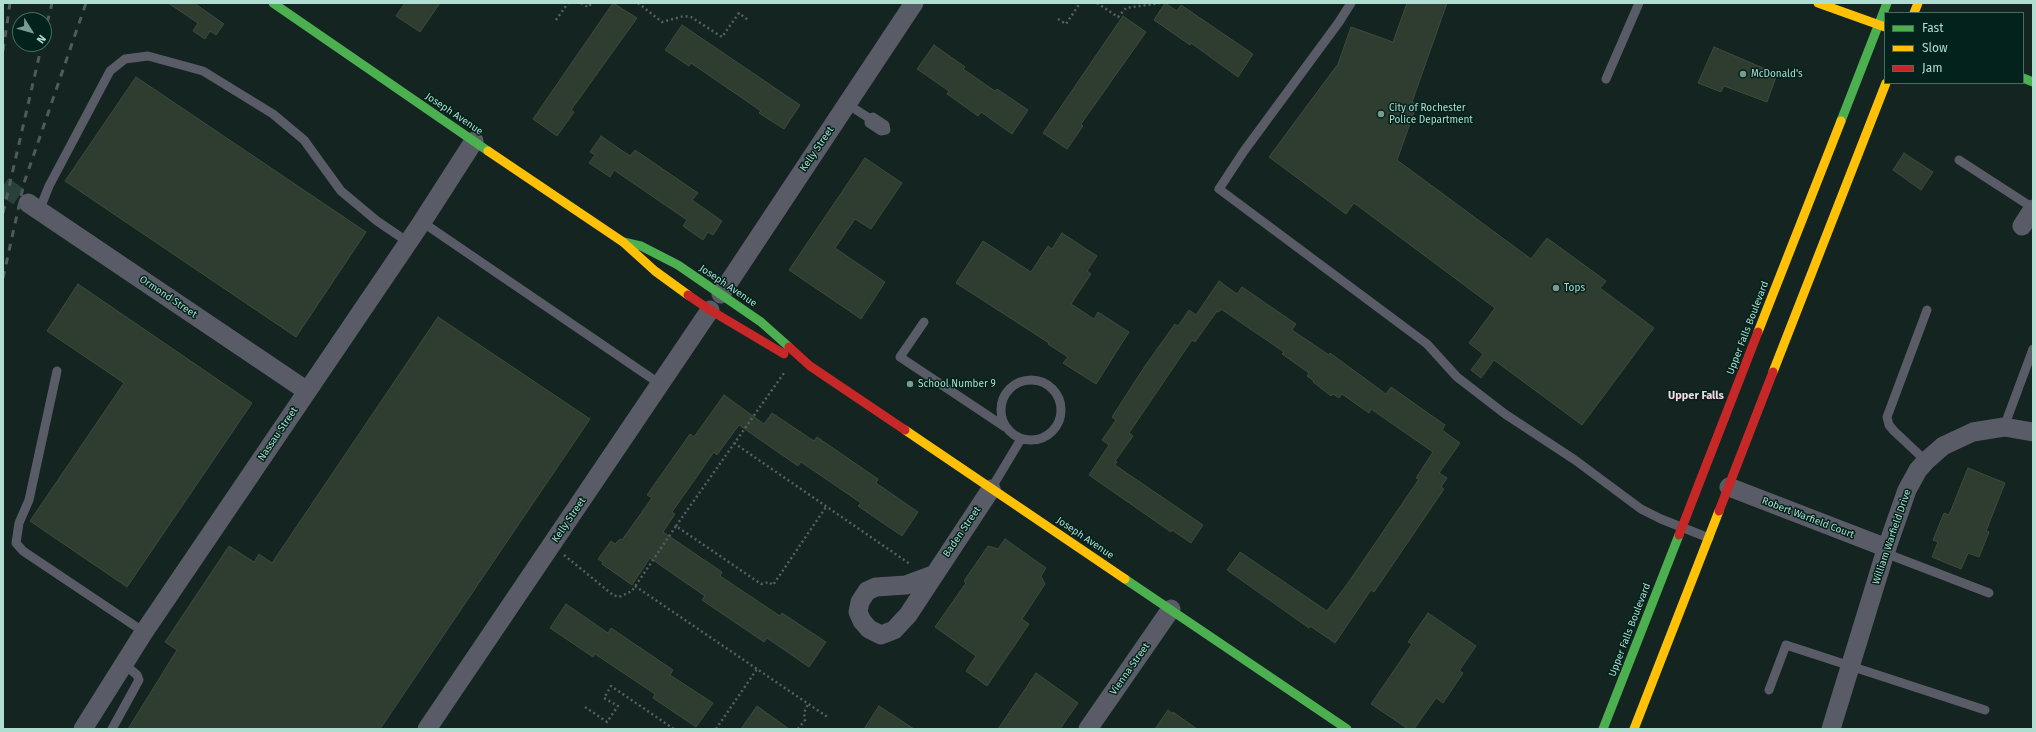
<!DOCTYPE html>
<html>
<head>
<meta charset="utf-8">
<style>
  body { margin:0 }
  #map { position:relative; width:2036px; height:732px; overflow:hidden; background:#132421; font-family:"Fira Sans",sans-serif }
  canvas { display:block }
  .frame { position:absolute; inset:0; border:4px solid #afddd0; pointer-events:none }
  .legend { position:absolute; left:1884px; top:12px; width:140px; height:72px; box-sizing:border-box; background:#02221b; border:1px solid #476d63; margin:0; padding:5px 7px; list-style:none; font-size:12px; color:#afddd0 }
  .legend li { display:flex; align-items:center; gap:8px; height:20px }
  .legend b { width:20px; border:1px solid #476d63 }
  .north { position:absolute; left:12px; top:12px; width:40px; height:40px; box-sizing:border-box; background:#02221b; border:1px solid #476d63; border-radius:50%; rotate:127deg; font-size:11px; font-weight:700; line-height:16px; text-align:center; color:#afddd0 }
  .north::after { content:''; display:block; margin:auto; width:14px; height:18px; background:#789c93; clip-path:polygon(50% 0,100% 100%,50% 72%,0 100%) }
</style>
</head>
<body>
<div id="map">
<canvas width="2036" height="732"></canvas>
<div class="frame"></div>
<ul class="legend">
<li><b style="height:5px;background:#4caf50"></b>Fast</li>
<li><b style="height:5px;background:#ffc107"></b>Slow</li>
<li><b style="height:5px;background:#c62828"></b>Jam</li>
</ul>
<div class="north">N</div>
</div>
<script>
const ctx = document.querySelector('canvas').getContext('2d');
ctx.lineJoin = 'round';
function fill(path, color) {
  ctx.fillStyle = color;
  ctx.fill(path, 'evenodd');
}
function poly(rows) {
  const path = new Path2D();
  for (const r of rows) {
    if (r.length === 3) {
      path.moveTo(r[0] + r[2], r[1]);
      path.arc(r[0], r[1], r[2], 0, 2 * Math.PI);
      continue;
    }
    path.moveTo(r[0], r[1]);
    for (let i = 2; i < r.length; i += 2) path.lineTo(r[i], r[i + 1]);
  }
  return path;
}
function stroke(path, color, width, dash) {
  ctx.strokeStyle = color;
  ctx.lineWidth = width;
  ctx.lineCap = dash ? 'butt' : 'round';
  ctx.setLineDash(dash || []);
  ctx.stroke(path);
}
function label(font, color, halo, rows, align = 'center') {
  ctx.font = font + ' "Fira Sans",sans-serif';
  ctx.lineWidth = 3;
  ctx.setLineDash([]);
  ctx.textBaseline = 'middle';
  ctx.strokeStyle = halo;
  ctx.fillStyle = color;
  for (const [text, x, y, turn = 0] of rows) {
    ctx.save();
    ctx.translate(x, y);
    ctx.rotate((+turn || 0) * Math.PI / 180);
    ctx.textAlign = isNaN(turn) ? turn : align;
    if (halo) ctx.strokeText(text, 0, 0);
    ctx.fillText(text, 0, 0);
    ctx.restore();
  }
}
const building = poly([
  [168,3,194,3,224,24,216,35,210,31,205,39,193,31,198,23,168,3],
  [405,3,440,3,420,32,396,16,405,3],
  [613,3,637,18,571,110,574,112,557,136,533,119,613,3],
  [1165,3,1177,11,1181,5,1253,54,1238,77,1191,43,1190,45,1154,20,1165,3],
  [1407,3,1447,3,1412,102,1417,104,1397,160,1531,259,1547,238,1606,281,1600,288,1654,328,1582,425,1494,360,1481,378,1471,370,1483,354,1469,343,1495,308,1354,203,1346,214,1269,157,1338,64,1351,27,1393,42,1407,3],
  [1123,16,1146,32,1081,124,1083,126,1067,149,1043,133,1123,16],
  [682,25,800,105,784,129,759,113,761,111,691,63,689,66,665,50,682,25],
  [934,45,965,67,963,69,995,91,997,89,1028,110,1012,134,981,112,978,116,947,94,949,91,917,69,934,45],
  [1714,47,1777,74,1767,102,1724,86,1721,92,1698,83,1714,47],
  [136,77,366,232,296,337,65,181,136,77],
  [601,136,630,156,635,150,698,193,692,200,722,221,713,235,708,232,703,240,683,226,687,220,614,170,610,177,589,163,595,155,590,152,601,136],
  [1904,153,1933,172,1921,190,1893,170,1904,153],
  [865,158,902,183,871,229,855,219,835,248,885,282,861,319,789,270,865,158],
  [1062,233,1097,256,1087,271,1091,274,1071,304,1094,319,1098,312,1129,332,1096,384,1063,363,1068,357,1048,344,1049,343,956,283,983,241,1031,272,1048,246,1052,249,1062,233],
  [1219,281,1237,294,1242,287,1296,324,1292,330,1329,355,1330,353,1386,394,1391,387,1445,425,1442,430,1460,443,1439,473,1447,478,1441,487,1444,489,1374,592,1371,590,1335,643,1310,626,1309,628,1227,570,1240,552,1327,611,1348,583,1419,479,1416,478,1433,452,1371,409,1369,413,1342,394,1339,398,1333,394,1331,396,1313,382,1314,381,1307,376,1309,373,1282,354,1284,352,1221,309,1219,312,1217,311,1195,342,1192,340,1129,433,1133,436,1115,461,1117,462,1115,465,1203,525,1191,543,1172,530,1171,532,1089,475,1109,445,1102,440,1116,420,1112,417,1145,366,1175,324,1178,326,1189,310,1196,315,1219,281],
  [78,284,252,403,127,587,30,521,124,383,47,331,78,284],
  [438,317,590,419,380,729,128,729,177,650,165,642,229,546,254,562,259,554,272,563,438,317],
  [724,395,764,424,772,413,814,441,817,437,878,479,876,483,918,512,902,536,858,506,861,503,801,462,798,466,739,425,717,455,714,452,672,512,675,514,663,532,722,572,720,576,780,616,782,613,826,642,809,667,767,638,764,642,702,600,705,596,650,558,632,585,602,564,603,562,598,559,611,541,615,544,620,539,622,540,652,498,647,495,690,434,694,437,724,395],
  [1968,468,2005,483,1986,531,1989,532,1979,557,1968,553,1961,569,1932,557,1938,542,1933,540,1944,513,1949,515,1968,468],
  [1005,539,1046,568,1041,576,1045,584,1022,619,1029,624,987,686,966,671,976,656,935,627,966,583,964,581,988,546,998,549,1005,539],
  [566,604,608,633,611,628,673,670,670,675,713,703,696,727,653,698,655,694,595,654,593,657,550,628,566,604],
  [1428,613,1476,646,1459,671,1463,673,1443,703,1436,698,1414,729,1408,729,1371,704,1412,644,1408,642,1428,613],
  [1036,673,1078,703,1060,729,998,729,1036,673],
  [757,706,789,729,741,729,757,706],
  [879,706,914,729,864,729,879,706],
  [1168,710,1173,714,1173,712,1197,729,1155,729,1168,710]
]);
const streetTunnel = poly([
  [3,186,28,203]
]);
const path = poly([
  [581,3,588,7,592,3],
  [638,3,662,22,684,16,691,17,722,37,739,13,748,20],
  [1097,3,1118,17,1126,8,1160,3],
  [1058,19,1066,24,1080,3],
  [556,20,568,3],
  [734,443,910,564],
  [676,526,784,373],
  [564,555,613,595,619,597,632,591,676,526,761,584,769,582,773,585,826,507],
  [635,586,829,718],
  [585,707,607,722,618,706,604,698,611,686,674,729],
  [716,729,757,669],
  [798,729,805,720,804,713,808,704]
]);
const lane = poly([
  [1351,3,1339,22,1244,151,1219,189,1427,344,1457,377,1505,414,1575,460,1641,509,1661,519,1709,538],
  [1606,79,1639,3],
  [847,104,869,118,873,117,885,125,886,130,881,131,869,123,869,118],
  [1959,160,2033,208],
  [39,211,49,186,110,71,125,59,148,56,203,71,273,114,304,140,341,191,377,221,408,242],
  [422,222,660,384],
  [924,322,900,357,1005,427],
  [57,371,29,500,19,523,16,543,23,551,144,632],
  [1031,410,30],
  [2004,427,2033,349],
  [1926,461,1894,431,1889,425,1887,417,1927,310],
  [991,489,1021,439],
  [1885,553,1989,593],
  [1769,690,1786,645,1985,710],
  [112,729,139,680,137,675,124,664]
]);
const street = poly([
  [28,203,307,391],
  [2022,226,2033,209],
  [721,294,914,3],
  [1729,487,1887,548],
  [933,575,906,585,876,587,867,591,860,602,858,612,862,621,869,629,881,635,894,630,908,615,991,489],
  [83,729,144,632,422,222,474,141],
  [427,729,710,310],
  [1088,729,1171,609],
  [1831,729,1885,553,1907,490,1918,470,1926,461,1943,446,1973,432,2004,427,2033,432]
]);
const fast = poly([
  [273,3,488,151],
  [2023,78,2033,82],
  [1841,121,1887,3],
  [623,242,641,246,678,265,761,322,789,347],
  [1125,579,1347,729],
  [1603,729,1679,535]
]);
const slow = poly([
  [1818,3,1885,27],
  [1914,13,1918,3],
  [488,151,623,242,655,271,688,295],
  [1758,332,1841,121],
  [1773,372,1886,83],
  [905,430,1125,579],
  [1634,729,1719,511]
]);
const jam = poly([
  [688,295,710,310,784,354],
  [789,347,810,366,905,430],
  [1719,511,1773,372],
  [1679,535,1758,332]
]);
const rail = poly([
  [44,36,52,3],
  [3,51,10,3],
  [3,213,42,44],
  [3,278,24,183,86,3]
]);
const markers = [
  [1743,74,4,"#789c93"],
  [1381,114,4,"#789c93"],
  [1556,288,4,"#789c93"],
  [910,384,4,"#789c93"]
];
const poiNames = [
  ["McDonald's",1751,74],
  ["City of Rochester",1389,108],
  ["Police Department",1389,120],
  ["Tops",1564,288],
  ["School Number 9",918,384]
];
const streetNames = [
  ["Joseph Avenue",454,114,34],
  ["Kelly Street",817,149,-56],
  ["Joseph Avenue",728,286,34],
  ["Ormond Street",168,297,34],
  ["Upper Falls Boulevard",1748,328,-69],
  ["Nassau Street",278,434,-56],
  ["Robert Warfield Court",1808,518,21],
  ["Kelly Street",569,520,-56],
  ["Baden Street",962,532,-56],
  ["William Warfield Drive",1892,537,-71],
  ["Joseph Avenue",1085,538,34],
  ["Upper Falls Boulevard",1630,630,-69],
  ["Vienna Street",1130,669,-55]
];
const neighbourhoodNames = [
  ["Upper Falls",1696,396]
];
fill(building, '#2f3c30');
stroke(building, '#3e4b3b', 1);
stroke(streetTunnel, '#2a403b', 19, [19, 10]);
stroke(path, '#585f63', 2.5, [2, 3]);
stroke(lane, '#595b66', 9);
stroke(street, '#595b66', 19);
stroke(fast, '#4caf50', 9);
stroke(slow, '#ffc107', 9);
stroke(jam, '#c62828', 9);
stroke(rail, '#4f5a5c', 3, [7, 7]);
for (const [x, y, r, color] of markers) {
  const dot = new Path2D();
  dot.arc(x, y, r, 0, 2 * Math.PI);
  ctx.fillStyle = color;
  ctx.fill(dot);
  stroke(dot, '#02221b', 1.5);
}
label('10px', '#afddd0', '#02221b', poiNames, 'left');
label('10px', '#afddd0', '#02221b', streetNames);
label('bold 11px', '#f8d6e2', '#02221b', neighbourhoodNames);
</script>
</body>
</html>
